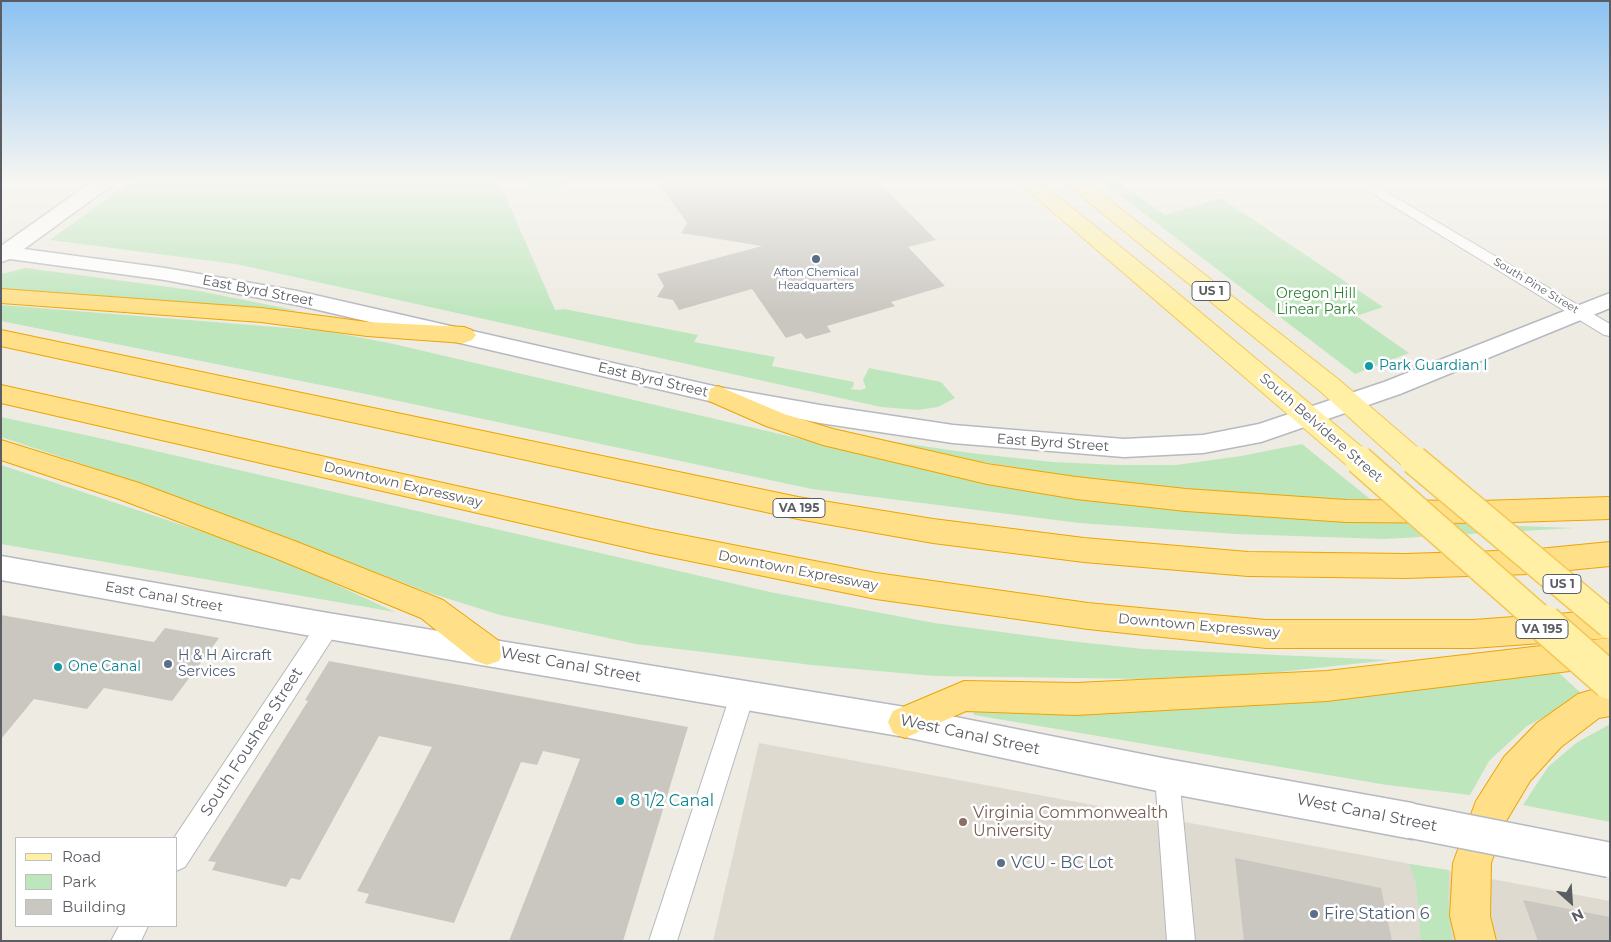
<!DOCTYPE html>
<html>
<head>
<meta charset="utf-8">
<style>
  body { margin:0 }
  #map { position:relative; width:1611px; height:942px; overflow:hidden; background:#eeebe2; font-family:Montserrat,sans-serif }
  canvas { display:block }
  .frame { position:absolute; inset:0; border:2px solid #5a5e63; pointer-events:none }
  .legend { position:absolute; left:15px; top:837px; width:162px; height:90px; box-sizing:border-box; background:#fff; border:1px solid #bdbfc1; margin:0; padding:6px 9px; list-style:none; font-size:15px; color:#5a5e63 }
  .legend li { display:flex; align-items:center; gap:10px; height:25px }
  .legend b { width:25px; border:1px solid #bdbfc1 }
  .north { position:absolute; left:1546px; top:877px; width:50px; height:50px; -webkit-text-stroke:4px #fff; paint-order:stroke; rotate:154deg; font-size:14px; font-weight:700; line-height:20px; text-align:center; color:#5a5e63 }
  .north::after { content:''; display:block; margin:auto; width:18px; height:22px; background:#5a5e63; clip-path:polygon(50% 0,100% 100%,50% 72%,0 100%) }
</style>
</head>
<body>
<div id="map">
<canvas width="1611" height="942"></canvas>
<div class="frame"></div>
<ul class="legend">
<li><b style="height:6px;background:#fff0a5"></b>Road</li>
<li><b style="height:14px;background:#bee6bd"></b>Park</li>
<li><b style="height:14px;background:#cac7c1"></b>Building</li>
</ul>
<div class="north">N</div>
</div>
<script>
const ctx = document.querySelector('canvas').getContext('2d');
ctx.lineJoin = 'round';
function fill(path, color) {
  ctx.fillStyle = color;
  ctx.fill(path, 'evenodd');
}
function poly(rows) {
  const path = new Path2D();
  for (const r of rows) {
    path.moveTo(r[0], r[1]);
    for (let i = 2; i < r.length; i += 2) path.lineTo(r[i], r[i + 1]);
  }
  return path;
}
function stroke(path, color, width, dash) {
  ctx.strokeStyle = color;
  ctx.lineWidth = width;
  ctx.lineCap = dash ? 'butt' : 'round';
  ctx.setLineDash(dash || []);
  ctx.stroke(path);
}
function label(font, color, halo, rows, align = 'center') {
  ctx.font = font + ' Montserrat,sans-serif';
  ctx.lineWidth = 5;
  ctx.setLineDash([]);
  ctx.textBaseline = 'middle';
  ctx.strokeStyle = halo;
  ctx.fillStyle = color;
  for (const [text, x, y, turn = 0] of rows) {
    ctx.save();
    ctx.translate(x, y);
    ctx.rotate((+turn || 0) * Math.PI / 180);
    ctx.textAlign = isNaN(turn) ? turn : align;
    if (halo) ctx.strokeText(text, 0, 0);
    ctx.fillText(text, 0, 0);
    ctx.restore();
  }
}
const education = poly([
  [759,743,1610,901,1610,941,713,941]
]);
const green = poly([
  [131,181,499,181,555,310,564,309,698,335,694,342,775,357,772,366,854,382,853,387,850,389,861,390,866,388,863,380,869,368,941,382,955,398,938,407,918,410,881,407,236,264,50,240],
  [525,181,585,181,537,191,529,190],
  [1101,181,1117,181,1165,215,1221,198,1383,307,1356,316,1409,353,1355,374],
  [26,268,199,291,299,311,1,289,1,274],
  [1,305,326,331,389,343,926,468,1388,521,1574,528,1384,539,1236,534,1079,523,812,489,361,393,1,321],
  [1,417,99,438,770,592,934,623,1069,641,1143,649,1390,660,1270,673,1147,679,934,676,812,665,636,644,500,615,430,593,166,492,1,437],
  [855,436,970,453,1052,462,1119,465,1176,465,1241,456,1302,444,1375,503,1187,490,1108,482,951,457],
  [1,465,270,554,395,612,1,544],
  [1558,672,1584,696,1527,726,1489,761,1470,795,1387,785,974,715,973,710],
  [1610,724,1610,822,1523,805,1548,767,1576,743],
  [1409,864,1449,870,1448,898,1452,941,1421,941,1416,883]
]);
const building = poly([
  [657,181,878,181,936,240,908,247,945,286,891,302,895,306,827,326,831,332,806,339,801,333,786,338,752,289,679,310,673,300,657,297,664,286,657,274,762,246,681,233,687,223],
  [1,615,154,642,165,628,219,638,172,701,104,688,87,709,34,699,1,739],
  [329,661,688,727,623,941,509,941,580,759,543,751,537,765,521,762,454,923,365,903,369,894,357,891,432,747,379,736,300,880,291,878,286,887,212,870,216,862,208,861,308,701,305,700],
  [1235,858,1381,888,1392,941,1244,941],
  [1523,900,1610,917,1610,941,1538,941]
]);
const street = poly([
  [1352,181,1368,181,1610,324,1610,336,1604,335,1352,181],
  [328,617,336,619,339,626,336,633,185,867,176,871,176,838,174,838,320,619,328,617],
  [742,685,750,689,754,696,677,941,649,941,730,696,734,689,742,685],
  [1167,764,1176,768,1179,776,1195,941,1167,941,1155,776,1158,768,1167,764],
  [119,926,148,926,141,941,111,941,119,926]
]);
const secondary = poly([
  [93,181,114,181,112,185,24,249,165,268,297,291,718,387,820,405,953,425,1124,439,1203,435,1259,424,1384,382,1610,293,1610,308,1400,394,1261,442,1203,453,1124,457,953,443,820,423,718,403,297,305,165,280,10,259,1,262,1,246,93,181],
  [1,556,328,613,905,707,1167,759,1412,803,1425,808,1430,821,1425,834,1412,839,1167,793,905,737,328,639,1,580,1,556]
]);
const primary = poly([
  [1017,181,1039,181,1164,282,1369,453,1373,460,1369,467,1359,470,1349,467,1017,181],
  [1063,181,1085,181,1338,379,1424,453,1428,460,1424,467,1414,470,1404,467,1320,391,1063,181]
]);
const highway = poly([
  [1,289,261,308,367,322,464,327,472,330,476,335,472,340,464,343,367,336,261,322,1,303,1,289],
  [1,330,798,497,933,519,1084,538,1248,552,1406,554,1528,550,1610,542,1610,566,1528,574,1406,578,1248,576,1084,562,933,543,798,519,1,346,1,330],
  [1,385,651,529,876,573,1088,603,1266,620,1473,620,1610,610,1610,638,1473,648,1266,648,1088,629,876,599,651,553,1,403,1,385],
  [718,386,784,414,833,429,987,464,1076,477,1186,489,1346,500,1479,501,1610,497,1610,519,1479,523,1346,522,1186,511,1076,499,987,484,823,445,766,426,709,401,705,395,709,389,718,386],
  [1,440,139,483,297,542,443,600,499,641,503,651,499,661,487,665,475,661,421,618,275,558,119,499,1,460,1,440],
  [1610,638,1610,666,1327,701,1076,715,966,711,905,738,893,733,888,722,893,711,964,681,1076,683,1327,671,1610,638],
  [1610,685,1610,716,1599,718,1561,747,1530,781,1505,823,1491,863,1490,916,1496,941,1456,941,1450,916,1453,863,1476,801,1504,757,1537,723,1578,694,1610,685]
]);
const secondaryBridge = poly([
  [1412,821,1610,860]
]);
const primaryBridgeFar1 = poly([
  [1359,460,1545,624],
  [1414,460,1610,624]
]);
const primaryBridge = poly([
  [1544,623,1610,681]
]);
const markers = [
  [816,259,5,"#5c6f8a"],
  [1369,366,5,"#0f9aa8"],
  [168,664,5,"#5c6f8a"],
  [58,667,5,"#0f9aa8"],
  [620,801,5,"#0f9aa8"],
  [963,822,5,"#8d6e63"],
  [1001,863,5,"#5c6f8a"],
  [1314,914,5,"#5c6f8a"]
];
const farServicenames = [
  ["Afton Chemical",816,273],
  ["Headquarters",816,286]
];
const farStreetnames = [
  ["South Pine Street",1536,286,31]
];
const shields = [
  [1211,291,38],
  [799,508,52],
  [1562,584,38],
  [1542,629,52]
];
const shieldNames = [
  ["US 1",1211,291],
  ["VA 195",799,508],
  ["US 1",1562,584],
  ["VA 195",1542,629]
];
const streetNames = [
  ["East Byrd Street",258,291,11],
  ["East Byrd Street",653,380,13],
  ["South Belvidere Street",1321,428,41],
  ["East Byrd Street",1053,443,4],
  ["Downtown Expressway",403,485,13],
  ["Downtown Expressway",798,571,11],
  ["East Canal Street",164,597,10],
  ["Downtown Expressway",1199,626,5]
];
const parkNames = [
  ["Oregon Hill",1316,294],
  ["Linear Park",1316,310]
];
const cultureNames = [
  ["Park Guardian I",1379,366],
  ["One Canal",68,667]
];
const serviceNames = [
  ["H & H Aircraft",178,656],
  ["Services",178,672]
];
const nearStreetnames = [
  ["West Canal Street",571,665,10],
  ["West Canal Street",970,735,12],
  ["South Foushee Street",252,742,-57],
  ["West Canal Street",1367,813,11]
];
const nearCulturenames = [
  ["8 1/2 Canal",630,801]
];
const nearEducationnames = [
  ["Virginia Commonwealth",973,813],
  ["University",973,831]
];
const nearServicenames = [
  ["VCU - BC Lot",1011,863],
  ["Fire Station 6",1324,914]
];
fill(education, '#dedad0');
fill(green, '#bee6bd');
fill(building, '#cac7c1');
stroke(street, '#b5b8bd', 2);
stroke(secondary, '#b6b9bf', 3);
stroke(primary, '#f4c755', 2);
stroke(highway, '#efa400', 2);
fill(street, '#fff');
fill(secondary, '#fff');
fill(primary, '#fff0a5');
fill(highway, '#ffe088');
stroke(secondaryBridge, '#b6b9bf', 37, []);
stroke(primaryBridgeFar1, '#f4c755', 31, []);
stroke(primaryBridge, '#f4c755', 39, []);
stroke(secondaryBridge, '#fff', 34);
stroke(primaryBridgeFar1, '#fff0a5', 28);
stroke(primaryBridge, '#fff0a5', 36);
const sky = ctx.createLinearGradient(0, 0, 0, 313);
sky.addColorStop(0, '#8bc2f1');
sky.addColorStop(0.58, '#f7f6f2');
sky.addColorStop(1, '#f7f6f200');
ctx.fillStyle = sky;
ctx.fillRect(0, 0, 1611, 313);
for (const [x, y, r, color] of markers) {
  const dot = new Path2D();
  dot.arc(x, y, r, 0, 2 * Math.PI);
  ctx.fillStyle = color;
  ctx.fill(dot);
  stroke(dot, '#fff', 2);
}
label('11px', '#4e5e75', '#fff', farServicenames);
label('11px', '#5a5e63', '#fff', farStreetnames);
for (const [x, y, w] of shields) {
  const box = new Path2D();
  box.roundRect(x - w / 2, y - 9.5, w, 19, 4);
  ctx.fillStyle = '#fff';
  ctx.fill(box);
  stroke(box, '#5a5e63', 1);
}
label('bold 12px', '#5a5e63', null, shieldNames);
label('14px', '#5a5e63', '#fff', streetNames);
label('14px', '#328236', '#fff', parkNames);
label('14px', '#0d838f', '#fff', cultureNames, 'left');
label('14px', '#4e5e75', '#fff', serviceNames, 'left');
label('16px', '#5a5e63', '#fff', nearStreetnames);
label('16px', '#0d838f', '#fff', nearCulturenames, 'left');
label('16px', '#785e54', '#fff', nearEducationnames, 'left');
label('16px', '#4e5e75', '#fff', nearServicenames, 'left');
</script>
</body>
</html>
